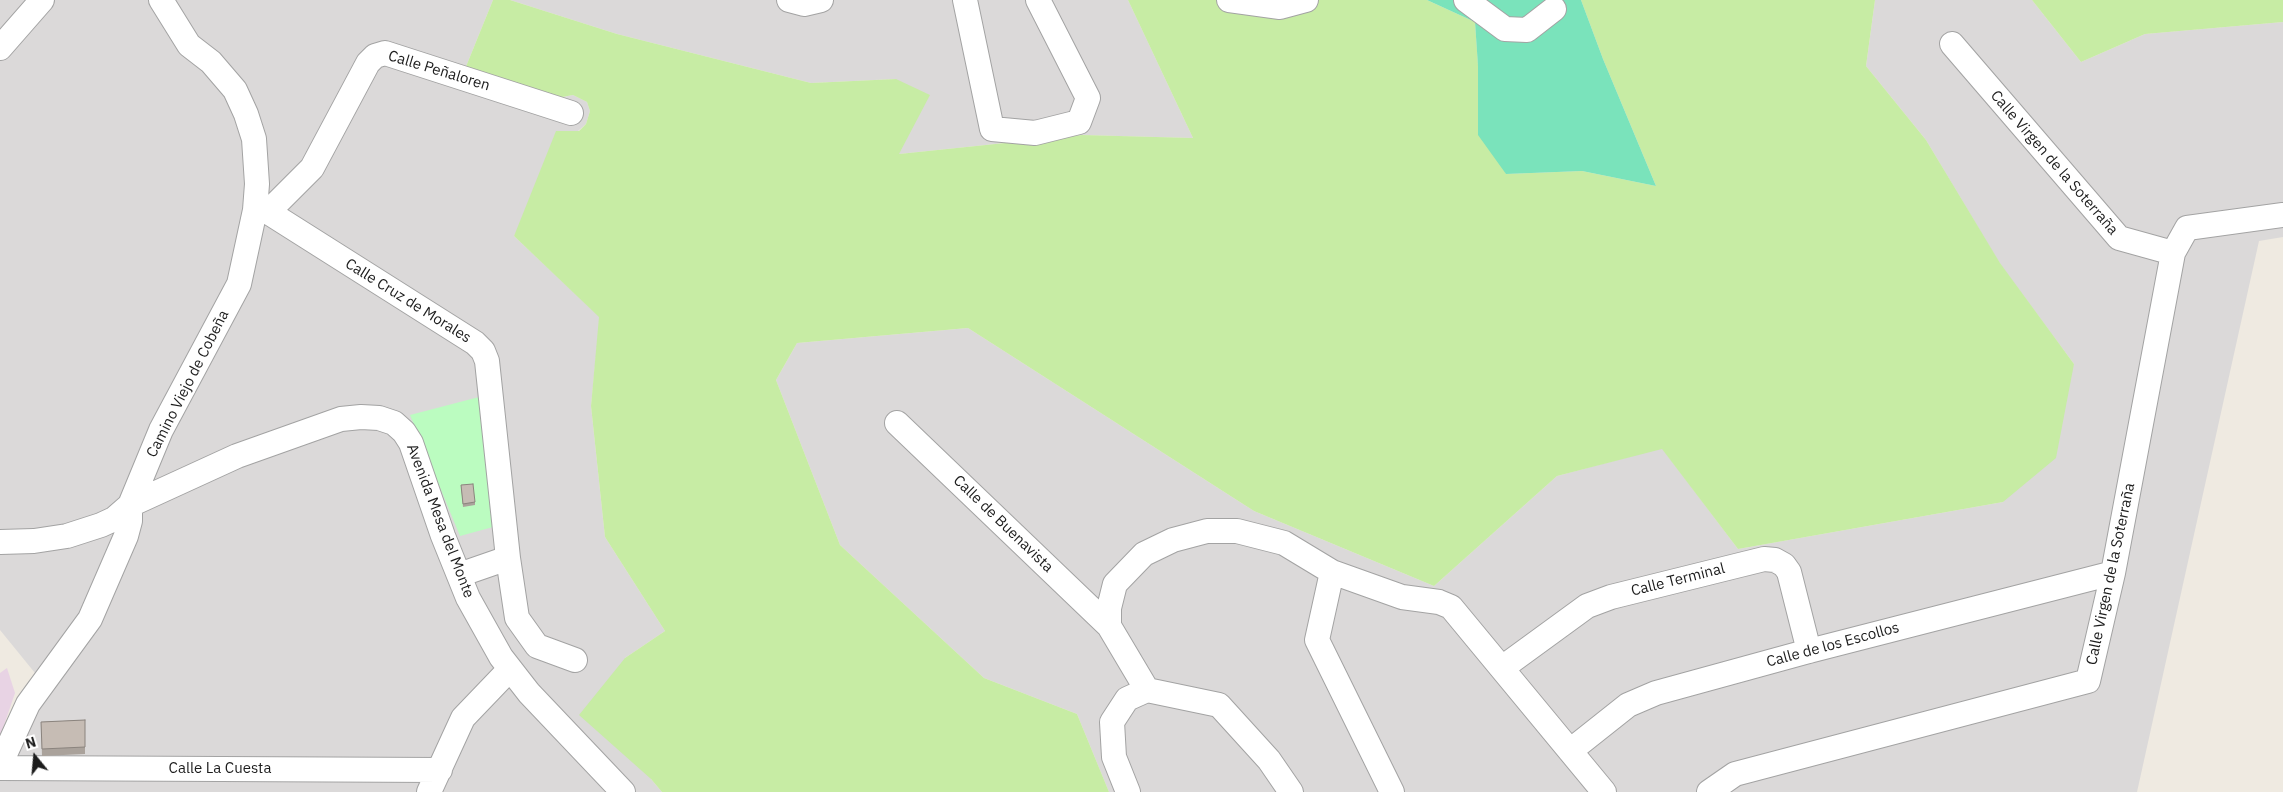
<!DOCTYPE html>
<html>
<head>
<meta charset="utf-8">
<style>
  body { margin:0 }
  #map { position:relative; width:2283px; height:792px; overflow:hidden; background:#efeae1; font-family:"IBM Plex Sans",sans-serif }
  canvas { display:block }
  .north { position:absolute; left:10px; top:732px; width:50px; height:50px; -webkit-text-stroke:4px #fff; paint-order:stroke; rotate:343deg; font-size:14px; font-weight:700; line-height:20px; text-align:center; color:#1c1c1c }
  .north::after { content:''; display:block; margin:auto; width:18px; height:22px; background:#1c1c1c; clip-path:polygon(50% 0,100% 100%,50% 72%,0 100%) }
</style>
</head>
<body>
<div id="map">
<canvas width="2283" height="792"></canvas>
<div class="north">N</div>
</div>
<script>
const ctx = document.querySelector('canvas').getContext('2d');
ctx.lineJoin = 'round';
function fill(path, color) {
  ctx.fillStyle = color;
  ctx.fill(path, 'evenodd');
}
function poly(rows) {
  const path = new Path2D();
  for (const r of rows) {
    path.moveTo(r[0], r[1]);
    for (let i = 2; i < r.length; i += 2) path.lineTo(r[i], r[i + 1]);
  }
  return path;
}
function stroke(path, color, width, dash) {
  ctx.strokeStyle = color;
  ctx.lineWidth = width;
  ctx.lineCap = dash ? 'butt' : 'round';
  ctx.setLineDash(dash || []);
  ctx.stroke(path);
}
function label(font, color, halo, rows, align = 'center') {
  ctx.font = font + ' "IBM Plex Sans",sans-serif';
  ctx.lineWidth = 4.5;
  ctx.setLineDash([]);
  ctx.textBaseline = 'middle';
  ctx.strokeStyle = halo;
  ctx.fillStyle = color;
  for (const [text, x, y, turn = 0] of rows) {
    ctx.save();
    ctx.translate(x, y);
    ctx.rotate((+turn || 0) * Math.PI / 180);
    ctx.textAlign = isNaN(turn) ? turn : align;
    if (halo) ctx.strokeText(text, 0, 0);
    ctx.fillText(text, 0, 0);
    ctx.restore();
  }
}
const residential = poly([
  [0,0,493,0,465,69,557,98,573,95,587,102,590,111,586,124,578,131,514,236,600,317,591,406,605,537,665,631,625,658,651,779,662,792,0,792,0,760,35,673,0,630],
  [510,0,1128,0,1193,138,1082,135,899,154,896,79,811,83,617,34],
  [1875,0,2032,0,2081,62,2145,34,2283,22,2283,237,2259,241,2137,792,1109,792,1077,714,984,678,840,545,776,380,797,343,968,328,1254,511,1434,586,1557,476,1662,448,1738,549,2003,502,2074,364,2000,264,1926,140,1866,66]
]);
const industrial = poly([
  [7,668,15,693,0,737,0,673]
]);
const grass = poly([
  [493,0,510,0,617,34,811,83,896,79,930,95,899,154,1082,135,1193,138,1128,0,1427,0,1475,22,1478,65,1506,174,1582,171,1656,186,1603,59,1581,0,1875,0,1866,66,1926,140,2000,263,2074,364,2056,458,2003,502,1738,549,1662,449,1557,476,1434,586,1254,511,968,328,797,343,776,380,840,545,984,678,1077,714,1109,792,662,792,651,779,579,715,625,658,665,631,605,537,591,406,599,317,514,236,556,131,579,131,586,124,590,111,587,102,573,95,557,98,465,69],
  [2032,0,2283,0,2283,22,2145,34,2081,62]
]);
const park = poly([
  [479,397,493,527,460,536,410,415]
]);
const pitch = poly([
  [1427,0,1581,0,1603,59,1656,186,1582,171,1506,174,1478,135,1478,66,1475,22]
]);
const minor = poly([
  [789,0,804,4,821,0],
  [965,0,992,129,1035,133,1079,122,1088,98,1038,0],
  [1229,0,1280,7,1306,0],
  [1466,0,1505,29,1527,30,1554,9],
  [0,48,42,0],
  [255,210,268,212,475,343,483,351,487,361,508,558,459,575],
  [268,212,312,168,368,63,375,56,385,53,571,113],
  [2173,253,2187,228,2283,215],
  [897,423,1109,626],
  [0,542,34,541,67,536,101,525,114,519,130,505,237,456,341,419,361,417,379,418,394,423,404,432,411,443,443,536,468,598,501,657,529,693,623,792],
  [508,558,517,618,537,646,575,660],
  [1332,572,1317,640,1392,792],
  [1502,668,1587,606,1611,597,1764,559,1775,560,1784,565,1789,572,1809,651],
  [1147,690,1109,626,1109,608,1115,584,1144,554,1173,540,1207,531,1237,531,1284,543,1332,572,1402,597,1439,602,1451,607,1604,792],
  [1570,751,1628,705,1656,693,1809,651,2113,573],
  [0,765,28,704,90,619,126,536,130,521,130,505,161,430,239,284,255,210,257,184,254,139,246,114,235,90,211,62,189,45,161,0],
  [0,768,440,770],
  [429,792,463,718,509,670],
  [1128,792,1114,757,1112,722,1127,699,1147,690,1219,705,1269,760,1291,792],
  [1709,792,1735,774,2088,681,2113,573,2173,253,2119,238,1952,44]
]);
const wall = poly([
  [461,485,475,502,475,505,463,507],
  [85,720,85,754,42,756,41,722]
]);
const building = poly([
  [473,484,475,502,463,504,461,485,473,484],
  [85,720,85,747,42,749,41,722,85,720]
]);
const streetNames = [
  ["Calle Peñaloren",439,71,17],
  ["Calle Virgen de la Soterraña",2054,163,49],
  ["Calle Cruz de Morales",408,301,32],
  ["Camino Viejo de Cobeña",188,384,-63],
  ["Avenida Mesa del Monte",440,521,69],
  ["Calle de Buenavista",1003,524,44],
  ["Calle Virgen de la Soterraña",2111,574,-78],
  ["Calle Terminal",1678,580,-14],
  ["Calle de los Escollos",1833,645,-15],
  ["Calle La Cuesta",220,769]
];
fill(residential, '#dbd9d9');
fill(industrial, '#e8d3e4');
fill(grass, '#c7eca4');
fill(park, '#bbfcc0');
fill(pitch, '#7ae3bb');
stroke(minor, '#a3a3a3', 26);
stroke(minor, '#fff', 24);
fill(wall, '#aaa29b');
fill(building, '#c6bcb4');
stroke(building, '#8b847e', 1);
label('15px', '#1c1c1c', '#fff', streetNames);
</script>
</body>
</html>
